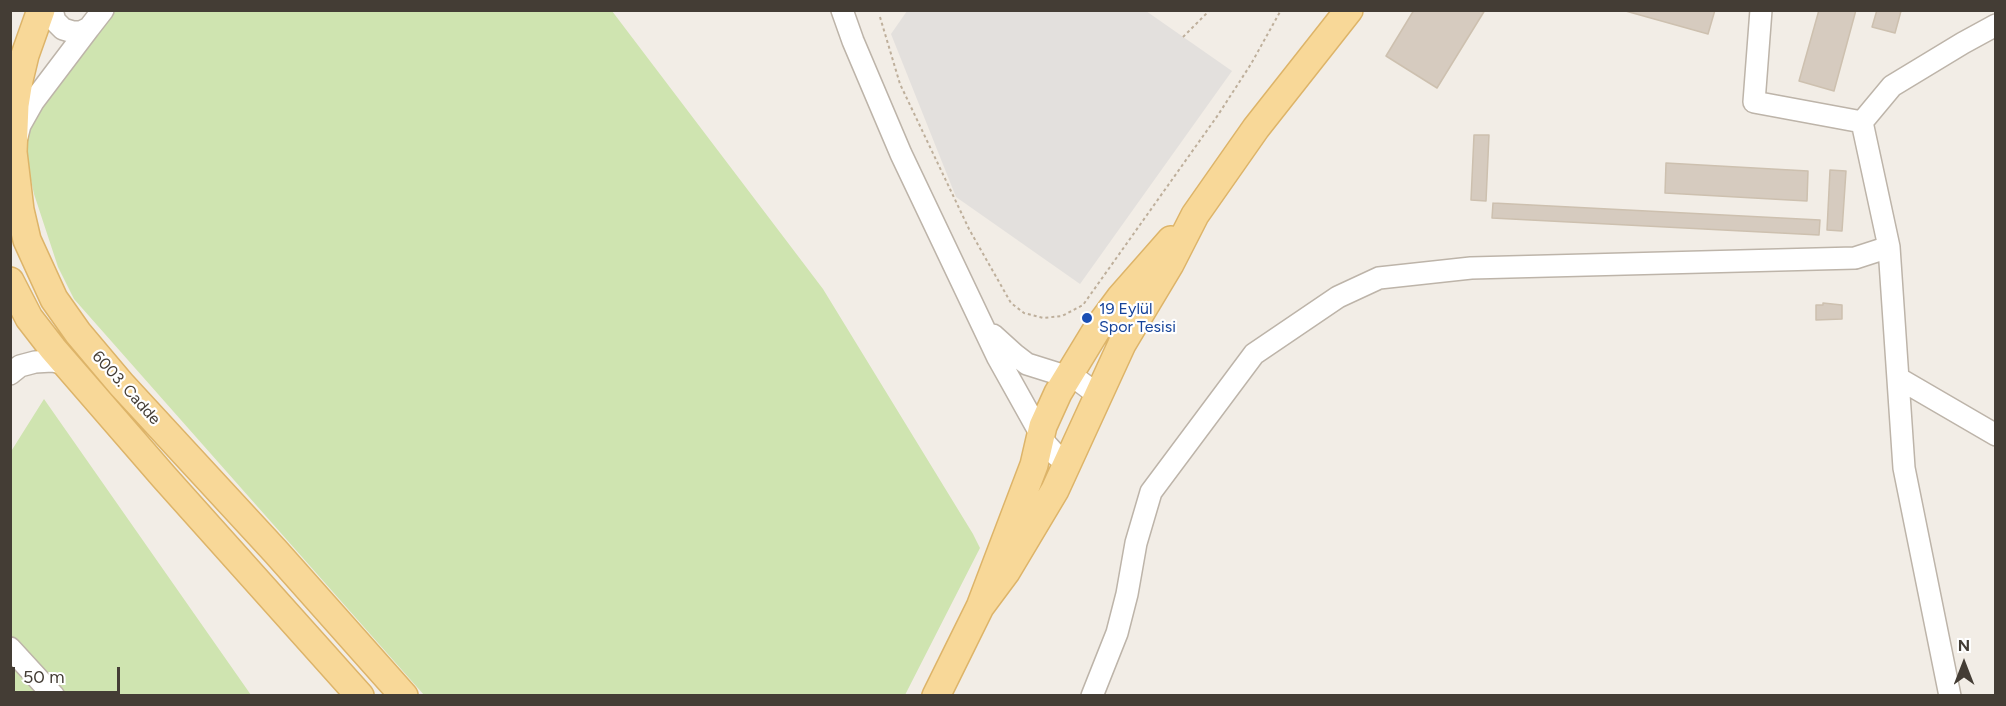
<!DOCTYPE html>
<html>
<head>
<meta charset="utf-8">
<style>
  body { margin:0 }
  #map { position:relative; width:2006px; height:706px; overflow:hidden; background:#f2ede6; font-family:Figtree,sans-serif }
  canvas { display:block }
  .frame { position:absolute; inset:0; border:12px solid #443d35; pointer-events:none }
  .north { position:absolute; left:1934px; top:634px; width:60px; height:60px; -webkit-text-stroke:4px #fff; paint-order:stroke; rotate:0deg; font-size:16px; font-weight:700; line-height:24px; text-align:center; color:#443d35 }
  .north::after { content:''; display:block; margin:auto; width:21px; height:27px; background:#443d35; clip-path:polygon(50% 0,100% 100%,50% 72%,0 100%) }
  .scale { position:absolute; left:12px; top:667px; width:108px; height:27px; box-sizing:border-box; border:3px solid #443d35; border-top:0; padding-left:8px; font-size:18px; line-height:21px; white-space:nowrap; color:#443d35; -webkit-text-stroke:4px #fff; paint-order:stroke }
</style>
</head>
<body>
<div id="map">
<canvas width="2006" height="706"></canvas>
<div class="frame"></div>
<div class="north">N</div>
<div class="scale">50 m</div>
</div>
<script>
const ctx = document.querySelector('canvas').getContext('2d');
ctx.lineJoin = 'round';
function fill(path, color) {
  ctx.fillStyle = color;
  ctx.fill(path, 'evenodd');
}
function poly(rows) {
  const path = new Path2D();
  for (const r of rows) {
    path.moveTo(r[0], r[1]);
    for (let i = 2; i < r.length; i += 2) path.lineTo(r[i], r[i + 1]);
  }
  return path;
}
function stroke(path, color, width, dash) {
  ctx.strokeStyle = color;
  ctx.lineWidth = width;
  ctx.lineCap = dash ? 'butt' : 'round';
  ctx.setLineDash(dash || []);
  ctx.stroke(path);
}
function label(font, color, halo, rows, align = 'center') {
  ctx.font = font + ' Figtree,sans-serif';
  ctx.lineWidth = 4.5;
  ctx.setLineDash([]);
  ctx.textBaseline = 'middle';
  ctx.strokeStyle = halo;
  ctx.fillStyle = color;
  for (const [text, x, y, turn = 0] of rows) {
    ctx.save();
    ctx.translate(x, y);
    ctx.rotate((+turn || 0) * Math.PI / 180);
    ctx.textAlign = isNaN(turn) ? turn : align;
    if (halo) ctx.strokeText(text, 0, 0);
    ctx.fillText(text, 0, 0);
    ctx.restore();
  }
}
const green = poly([
  [114,11,612,11,823,289,973,534,980,548,905,695,424,695,74,299,58,267,34,194,28,166,27,135,40,110],
  [44,399,251,695,11,695,10,453]
]);
const parking = poly([
  [907,11,1146,11,1232,71,1080,284,956,197,891,34]
]);
const building = poly([
  [1414,10,1485,10,1437,88,1386,56,1414,10],
  [1622,10,1715,10,1708,34,1622,10],
  [1819,10,1856,10,1834,91,1799,81,1819,10],
  [1877,10,1901,11,1895,33,1872,27,1877,10],
  [1474,135,1489,135,1486,201,1471,200,1474,135],
  [1666,163,1808,171,1807,201,1665,193,1666,163],
  [1830,170,1846,171,1842,231,1827,230,1830,170],
  [1493,203,1820,220,1819,235,1492,218,1493,203],
  [1823,303,1842,305,1842,319,1816,320,1816,305,1823,305,1823,303]
]);
const path = poly([
  [1217,10,1220,10],
  [880,17,900,84,969,229,1011,303,1024,313,1043,318,1062,316,1083,305,1218,115,1251,64,1281,10],
  [1183,37,1210,10]
]);
const minor = poly([
  [842,10,853,41,901,154,998,358,1046,444,1056,455,1070,462],
  [1761,10,1754,102,1862,122],
  [89,28,103,10],
  [1862,122,1889,247,1904,468,1950,696],
  [1862,122,1892,86,1963,43,1996,25],
  [17,137,20,125,33,102,89,28,81,32,73,32,63,29,55,21,52,10],
  [993,335,1014,354,1027,364,1078,380,1094,392,1099,399],
  [10,374,20,366,35,362,52,361,67,364],
  [1898,378,1996,435],
  [10,648,54,696],
  [1092,696,1117,633,1127,594,1136,543,1151,492,1254,354,1338,297,1379,278,1471,268,1855,258,1889,247]
]);
const major = poly([
  [41,10,25,55,19,80,15,105,13,152,20,210,27,240,54,299,78,333,121,384,276,552,404,696],
  [10,281,29,318,53,349,164,477,360,696],
  [980,607,1006,572,1055,490,1122,344,1170,264,1195,215,1256,128,1349,10],
  [936,696,980,607,1034,465,1043,426,1058,393,1097,329,1120,298,1171,240]
]);
const markers = [
  [1087,318,6,"#1a4fb4"]
];
const transitNames = [
  ["19 Eylül",1099,309],
  ["Spor Tesisi",1099,327]
];
const streetNames = [
  ["6003. Cadde",126,388,48]
];
fill(green, '#cfe4b0');
fill(parking, '#e3e0dd');
fill(building, '#d6cbbf');
stroke(building, '#cdc0af', 1.5);
stroke(minor, '#bdb4a9', 24);
stroke(major, '#ddb469', 30);
stroke(path, '#beaf9b', 2, [3, 3]);
stroke(minor, '#fff', 21);
stroke(major, '#f8d898', 27);
for (const [x, y, r, color] of markers) {
  const dot = new Path2D();
  dot.arc(x, y, r, 0, 2 * Math.PI);
  ctx.fillStyle = color;
  ctx.fill(dot);
  stroke(dot, '#fff', 2);
}
label('16px', '#164399', '#fff', transitNames, 'left');
label('16px', '#443d35', '#fff', streetNames);
</script>
</body>
</html>
